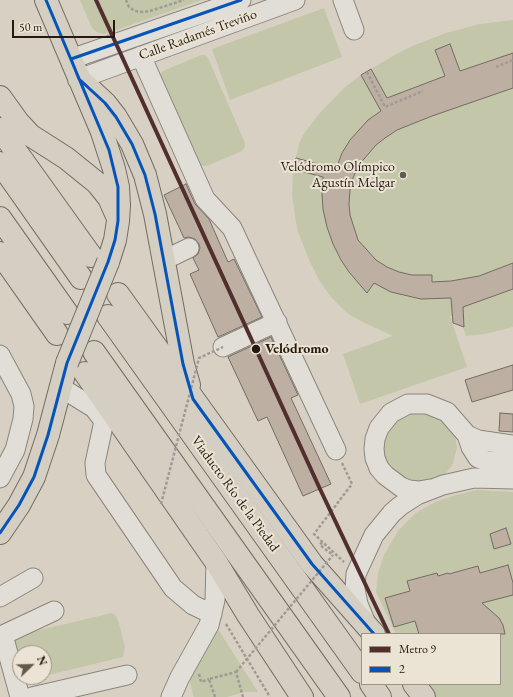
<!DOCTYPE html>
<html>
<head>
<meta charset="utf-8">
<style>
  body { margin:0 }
  #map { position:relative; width:513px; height:697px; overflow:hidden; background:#d8d1c3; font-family:"EB Garamond",serif }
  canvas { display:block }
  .legend { position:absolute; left:361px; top:633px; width:140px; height:52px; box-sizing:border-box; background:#ebe3d3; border:1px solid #9c9285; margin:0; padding:5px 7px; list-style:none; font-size:12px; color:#26190f }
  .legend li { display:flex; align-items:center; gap:8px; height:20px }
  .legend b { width:20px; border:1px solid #9c9285 }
  .north { position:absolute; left:12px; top:645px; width:40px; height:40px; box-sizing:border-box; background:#ebe3d3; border:1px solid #9c9285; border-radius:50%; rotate:67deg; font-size:11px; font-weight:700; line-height:16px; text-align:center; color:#26190f }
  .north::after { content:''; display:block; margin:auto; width:14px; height:18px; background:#64594e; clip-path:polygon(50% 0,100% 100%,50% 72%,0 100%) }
  .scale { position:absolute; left:12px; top:20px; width:103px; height:18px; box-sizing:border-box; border:2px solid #26190f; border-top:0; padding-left:5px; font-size:12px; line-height:14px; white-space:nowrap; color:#26190f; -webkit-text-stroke:3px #ebe3d3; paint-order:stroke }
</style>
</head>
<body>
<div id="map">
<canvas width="513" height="697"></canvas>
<ul class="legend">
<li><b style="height:5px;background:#512f2e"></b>Metro 9</li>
<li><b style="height:5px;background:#0554ba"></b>2</li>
</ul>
<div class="north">N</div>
<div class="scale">50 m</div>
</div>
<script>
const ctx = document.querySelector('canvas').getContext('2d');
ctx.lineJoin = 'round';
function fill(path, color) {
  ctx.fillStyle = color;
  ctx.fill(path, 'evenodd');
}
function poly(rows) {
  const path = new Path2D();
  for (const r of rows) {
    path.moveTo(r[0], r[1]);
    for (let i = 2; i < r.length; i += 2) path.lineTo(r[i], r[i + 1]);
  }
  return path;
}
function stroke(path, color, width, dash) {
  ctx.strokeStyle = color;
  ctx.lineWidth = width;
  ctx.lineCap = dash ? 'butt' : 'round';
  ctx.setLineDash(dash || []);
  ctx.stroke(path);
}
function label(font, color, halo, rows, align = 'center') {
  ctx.font = font + ' "EB Garamond",serif';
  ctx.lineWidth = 4;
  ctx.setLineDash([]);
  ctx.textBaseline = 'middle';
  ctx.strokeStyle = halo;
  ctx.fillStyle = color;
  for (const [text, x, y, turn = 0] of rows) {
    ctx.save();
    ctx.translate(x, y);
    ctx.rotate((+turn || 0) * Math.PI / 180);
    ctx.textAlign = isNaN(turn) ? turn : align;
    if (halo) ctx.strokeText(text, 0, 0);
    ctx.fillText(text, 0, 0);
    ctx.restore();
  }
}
const green = poly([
  [80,0,202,0,105,34,99,33,94,30,91,26],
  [324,8,342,57,230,100,212,49],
  [513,20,513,327,485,334,466,336,463,327,453,323,452,316,450,316,467,367,360,404,343,354,393,336,365,323,350,315,343,309,331,297,319,280,310,262,297,229,292,195,293,169,299,144,303,135,318,115,344,88,361,75,393,56,412,46,446,33,480,24],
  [201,55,205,55,208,58,245,143,245,147,242,151,207,166,203,166,198,163,160,75,163,71],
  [436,413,454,431,457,447,453,464,443,477,436,481,412,483,404,481,387,464,384,456,383,448,386,432,402,414],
  [477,490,513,492,513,697,430,697,423,684,500,684,500,634,396,634,376,592,378,573,384,555,398,531,416,513,435,502,456,495],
  [112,613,116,616,119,623,125,647,123,657,44,676,44,653,20,653,20,677,41,677,26,681,21,679,19,675,11,645,14,636],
  [218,629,258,692,244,692,227,697,194,697,193,695,190,682,191,673,214,630]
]);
const building = poly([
  [450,44,460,71,513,53,513,88,432,116,397,130,385,138,376,145,358,166,353,178,350,190,349,204,350,215,358,240,376,260,387,267,399,272,412,275,432,275,432,282,451,281,479,276,513,263,513,289,463,307,464,327,453,323,451,298,421,299,391,292,374,283,367,293,349,272,341,260,333,244,327,227,323,209,322,194,323,177,293,169,296,158,336,169,342,153,350,140,368,120,381,111,361,75,371,69,387,98,445,76,435,50,450,44],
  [186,184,195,204,209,219,228,262,234,259,262,317,218,337,190,274,199,270,193,258,198,254,200,248,199,244,195,239,189,237,184,238,164,195,186,184],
  [271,337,298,395,291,398,331,484,303,496,267,417,258,421,228,357,271,337],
  [513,365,513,390,472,402,465,380,513,365],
  [500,413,513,414,513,432,499,431,500,413],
  [506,528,511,544,494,549,490,534,506,528],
  [508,565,513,583,513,595,482,603,499,618,503,625,505,634,419,634,415,621,394,627,385,598,410,591,407,581,437,573,438,576,448,573,449,574,478,566,480,573,508,565]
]);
const path = poly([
  [126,0,129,7,135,11,143,12,150,11,184,0],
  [496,67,513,60],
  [367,72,385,107,423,91],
  [342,463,352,484,314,534,344,562],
  [322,542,320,545,333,555],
  [226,624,270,697],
  [199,674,201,682,209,679],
  [215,697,209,679,236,672,243,697]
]);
const minor = poly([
  [343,0,354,30],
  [141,56,205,199,232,228,336,450],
  [71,59,241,0],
  [79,79,295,0],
  [164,260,189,248],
  [223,347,277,322],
  [0,355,21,394,24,406,23,419,15,450,0,478],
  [60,387,94,408,104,421,95,463,96,475,173,588,193,605,212,614],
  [467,435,478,440,513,445],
  [430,489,419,491,409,490,401,487,385,475,379,468,375,458,374,449,375,439,379,428,391,413,408,404,427,404,447,412,467,435,471,447,478,458,487,461,513,463],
  [0,597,33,578],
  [365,621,358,604,355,589,356,574,374,535,392,513,400,506,417,495,443,485,474,478,513,479],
  [20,697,3,635,54,611],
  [32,697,127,675],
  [171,697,180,677,209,625,215,600,216,562]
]);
const major = poly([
  [46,0,102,132,114,169,118,187,119,205,118,221,115,240,108,262],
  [79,79,105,103,116,117,132,144,145,175,155,214,183,364,189,385],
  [0,97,18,122,30,135,66,158,97,183,109,198,117,216],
  [0,129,91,256],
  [0,253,57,334],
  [118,294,312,564,374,634],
  [85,373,216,562,248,615,302,697],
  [0,533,19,505,34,477,48,435,67,363],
  [414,684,424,697]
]);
const highway = poly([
  [0,163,81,278],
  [0,218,67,313],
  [108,316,362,672],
  [94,352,339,697],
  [371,684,380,697]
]);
const pathBridge = poly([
  [161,504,199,358,223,347],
  [236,672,333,555]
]);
const majorBridge = poly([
  [67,363,108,262]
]);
const bus1 = poly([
  [71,59,79,79,105,103,116,117,132,144,145,175,155,214,183,364,193,399,312,564,374,634],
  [71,59,241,0],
  [0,533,19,505,34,477,48,435,67,363,108,262,115,240,118,221,118,187,109,150,46,0]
]);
const metro1 = poly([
  [96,0,320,489,389,634]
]);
const markers = [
  [403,175,4,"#64594e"],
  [256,349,5,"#26190f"]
];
const streetNames = [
  ["Calle Radamés Treviño",198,35,-20],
  ["Viaducto Río de la Piedad",235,494,54]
];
const poiNames = [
  ["Velódromo Olímpico",395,167],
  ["Agustín Melgar",395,183]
];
const stopNames = [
  ["Velódromo",265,349]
];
fill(green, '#c3c6a8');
fill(building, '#beafa3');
stroke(building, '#726c64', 1);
stroke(minor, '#8b857c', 21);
stroke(major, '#726c64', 24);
stroke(highway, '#726c64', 24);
stroke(path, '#9f9b94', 2.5, [3, 2]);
stroke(minor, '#e1ded7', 19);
stroke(major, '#d5cec3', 22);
stroke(highway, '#d5cec3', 22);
stroke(majorBridge, '#726c64', 24, []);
stroke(pathBridge, '#9f9b94', 2.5, [3, 2]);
stroke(majorBridge, '#d5cec3', 22);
stroke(bus1, '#0554ba', 3);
stroke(metro1, '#512f2e', 4);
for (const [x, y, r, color] of markers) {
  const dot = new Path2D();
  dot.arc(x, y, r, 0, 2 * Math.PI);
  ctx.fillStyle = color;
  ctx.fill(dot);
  stroke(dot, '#ebe3d3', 1.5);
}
label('14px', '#26190f', '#ebe3d3', streetNames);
label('14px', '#26190f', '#ebe3d3', poiNames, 'right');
label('bold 14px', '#26190f', '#ebe3d3', stopNames, 'left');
</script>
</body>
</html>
